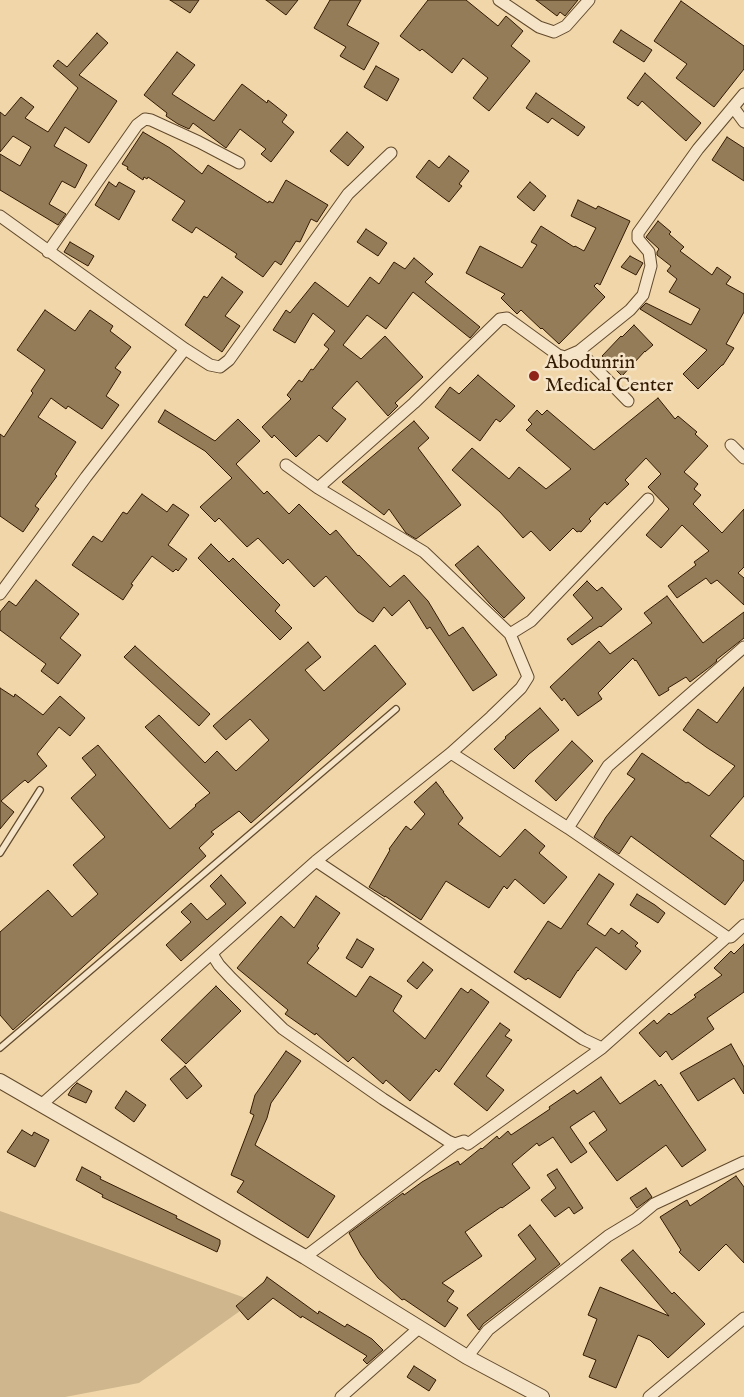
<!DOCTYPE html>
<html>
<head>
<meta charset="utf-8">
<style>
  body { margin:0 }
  canvas { display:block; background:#f0d6a9 }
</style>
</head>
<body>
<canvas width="744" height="1397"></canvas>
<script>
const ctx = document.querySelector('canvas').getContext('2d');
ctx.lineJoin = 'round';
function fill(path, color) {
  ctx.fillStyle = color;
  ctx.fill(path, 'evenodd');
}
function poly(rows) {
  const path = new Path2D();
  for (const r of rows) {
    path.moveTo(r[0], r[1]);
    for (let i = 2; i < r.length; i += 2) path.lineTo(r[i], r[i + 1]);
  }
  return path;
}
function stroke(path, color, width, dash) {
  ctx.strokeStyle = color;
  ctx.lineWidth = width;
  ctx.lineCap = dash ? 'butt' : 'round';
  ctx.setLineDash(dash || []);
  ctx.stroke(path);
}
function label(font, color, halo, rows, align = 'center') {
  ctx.font = font + ' "IM FELL English",serif';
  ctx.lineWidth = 5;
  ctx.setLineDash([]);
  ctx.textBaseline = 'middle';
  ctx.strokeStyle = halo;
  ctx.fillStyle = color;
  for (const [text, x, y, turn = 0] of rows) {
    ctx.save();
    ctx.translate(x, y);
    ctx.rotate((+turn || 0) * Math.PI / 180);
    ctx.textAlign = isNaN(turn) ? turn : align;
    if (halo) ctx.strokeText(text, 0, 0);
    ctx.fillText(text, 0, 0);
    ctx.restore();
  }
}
const green = poly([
  [0,1211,254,1301,139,1383,65,1397,0,1397]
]);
const building = poly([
  [170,0,199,0,190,13,170,0],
  [266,0,298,0,286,15,266,0],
  [330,0,361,0,347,25,379,43,364,70,340,56,346,47,314,28,330,0],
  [428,0,466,0,498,26,506,16,523,31,511,46,530,61,489,111,473,98,488,78,463,58,452,73,422,49,420,51,400,36,428,0],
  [536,0,578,0,565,16,560,12,557,16,536,0],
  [681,1,744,46,744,69,714,107,676,78,687,64,654,41,681,1],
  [621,30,652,50,644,62,613,42,621,30],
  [97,33,108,43,79,75,117,101,89,143,65,127,54,146,87,165,75,188,62,181,49,204,66,214,58,225,0,190,0,154,20,166,31,147,13,136,0,152,0,112,5,116,21,97,34,107,25,118,48,132,78,88,53,66,58,60,67,67,97,33],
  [177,52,195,65,172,94,214,121,242,84,267,103,268,100,287,115,282,122,294,132,271,162,261,154,266,149,240,129,226,148,193,123,189,129,178,124,166,116,167,113,144,95,177,52],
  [376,66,399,79,387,101,364,87,376,66],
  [645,73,701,123,686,141,642,101,638,106,627,98,645,73],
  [536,93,585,127,578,136,552,118,548,123,526,108,536,93],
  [143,132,170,148,202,174,208,165,268,203,269,201,273,203,286,180,328,205,317,222,311,219,300,242,296,241,281,265,275,261,263,277,235,257,237,254,196,227,192,233,172,220,185,201,148,177,147,179,144,177,143,180,127,169,128,167,122,164,143,132],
  [347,132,364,147,348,166,330,151,347,132],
  [727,137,744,148,744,181,712,160,727,137],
  [449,156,469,171,459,184,462,186,449,202,416,177,429,160,439,168,449,156],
  [109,182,116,187,119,182,135,191,119,220,95,205,109,182],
  [530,182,546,196,534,211,517,197,530,182],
  [578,200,596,209,598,206,630,221,600,285,597,283,594,286,605,297,559,344,542,328,541,329,521,310,517,314,501,298,505,294,466,273,480,246,522,268,537,245,531,242,541,226,574,247,575,246,584,251,596,228,571,216,578,200],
  [658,221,671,232,669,234,684,247,680,251,712,275,717,267,731,277,726,284,744,294,744,312,726,344,734,348,723,365,722,365,698,389,683,374,707,350,640,309,646,303,691,325,700,309,669,292,677,279,667,271,671,266,657,255,657,252,659,249,646,237,658,221],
  [366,229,387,243,378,256,357,242,366,229],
  [70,242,94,256,88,266,64,252,70,242],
  [630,256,643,263,636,275,621,267,630,256],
  [414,258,433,274,425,282,480,327,470,338,413,292,386,329,367,315,343,345,361,359,385,336,423,377,395,403,398,406,388,416,357,381,332,408,346,419,327,442,319,435,296,457,274,435,272,438,262,427,291,399,287,395,299,380,302,382,311,369,313,370,329,349,324,345,335,331,313,313,295,343,273,330,286,310,290,313,315,282,348,307,370,277,379,284,394,262,405,269,414,258],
  [222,277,243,292,225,316,240,326,222,352,185,325,204,296,207,298,222,277],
  [45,310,75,331,90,310,113,326,110,331,131,347,115,368,121,372,106,396,119,405,102,429,68,406,66,409,51,398,38,417,76,442,55,474,57,476,35,506,39,509,23,532,0,516,0,434,4,437,33,393,31,391,45,370,17,350,45,310],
  [634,325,653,345,645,352,645,351,622,376,608,362,609,361,602,356,621,336,622,337,634,325],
  [478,375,515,406,500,422,496,419,480,441,435,407,450,387,459,394,478,375],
  [658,398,675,419,678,416,697,432,695,434,708,446,684,472,698,484,694,489,701,495,693,504,722,533,744,509,744,567,738,573,744,578,744,605,717,580,711,584,706,578,677,598,668,586,696,565,694,562,709,551,682,525,661,548,646,535,669,509,648,487,661,474,646,458,625,480,629,484,607,505,605,502,589,519,591,521,581,532,579,531,577,532,573,528,550,551,531,531,523,538,500,512,452,470,472,448,509,479,519,467,546,489,571,469,526,430,532,424,528,420,537,410,542,415,547,410,594,450,658,398],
  [165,410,215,441,238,419,260,441,236,464,264,494,267,491,289,514,299,504,330,535,336,530,358,556,359,555,390,587,404,575,428,601,449,636,463,627,497,675,473,691,430,627,427,629,409,600,392,616,384,607,373,622,358,612,326,576,314,587,288,559,283,564,258,538,247,547,219,518,215,522,200,507,232,478,205,451,158,422,165,410],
  [414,421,429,438,418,448,461,505,416,539,406,533,389,509,384,515,342,482,414,421],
  [142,494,167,512,173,504,189,515,168,545,187,559,178,571,176,569,173,572,152,556,131,584,133,585,123,600,72,565,93,536,102,542,123,512,127,514,142,494],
  [211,544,229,562,233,558,280,605,275,611,292,628,280,640,198,558,211,544],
  [478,546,525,598,504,618,490,604,455,565,478,546],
  [36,580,79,614,60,638,81,655,58,684,41,671,46,664,0,630,0,612,9,601,16,606,36,580],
  [587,581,597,591,602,587,622,609,601,627,600,626,572,645,567,639,593,618,573,595,587,581],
  [667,596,703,643,744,612,744,638,716,660,717,661,711,666,690,682,686,677,668,688,669,690,659,696,636,660,635,661,633,658,598,693,602,699,578,716,564,698,562,701,550,687,599,641,610,654,652,623,644,613,667,596],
  [308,642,321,657,305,670,324,691,375,645,406,684,251,823,239,811,211,832,214,834,199,848,206,856,13,1030,0,1015,0,932,48,890,72,917,98,894,73,865,105,837,71,798,96,775,82,758,98,745,170,829,196,806,195,805,210,793,145,727,159,715,205,763,217,751,236,771,269,740,250,719,226,740,213,726,308,642],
  [135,646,210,714,199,726,124,657,135,646],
  [744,687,744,796,710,836,744,861,744,880,725,905,631,836,619,854,594,837,606,817,635,779,627,774,642,753,686,783,688,782,709,796,735,766,706,747,683,730,698,709,717,723,744,687],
  [0,688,14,697,15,694,43,715,60,696,85,718,70,736,59,727,37,754,47,766,28,783,25,780,20,784,1,801,14,812,0,829,0,688],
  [540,708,559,730,529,754,514,769,494,749,506,738,505,737,540,708],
  [572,741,593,761,556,801,535,781,572,741],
  [436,782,444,792,443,792,463,818,458,824,500,857,525,829,545,846,539,853,567,877,544,904,515,879,507,889,504,886,489,908,446,881,421,920,385,896,385,897,369,887,390,850,389,849,406,826,411,830,425,814,414,802,436,782],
  [599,874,614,884,587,924,605,936,611,928,619,934,622,930,638,943,635,946,641,951,626,970,596,947,578,971,578,970,560,998,528,978,526,980,514,972,548,921,561,929,599,874],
  [221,875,246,903,181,961,166,945,191,922,181,912,191,903,207,920,226,904,210,886,221,875],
  [637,894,655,905,665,913,658,923,630,905,637,894],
  [316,896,340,913,317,946,319,948,307,963,356,997,370,976,402,996,393,1011,425,1039,461,988,468,993,471,989,489,1002,439,1072,436,1069,410,1101,386,1080,383,1084,353,1057,348,1062,316,1033,315,1035,285,1014,288,1010,237,968,281,916,294,928,316,896],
  [357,939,374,949,362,968,346,958,357,939],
  [744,944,744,992,707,1018,714,1029,672,1060,666,1051,660,1057,639,1033,654,1020,657,1024,669,1013,671,1015,696,997,694,995,722,975,714,968,731,951,734,954,744,944],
  [423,962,433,970,417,989,407,981,423,962],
  [216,986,241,1011,186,1064,161,1040,216,986],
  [500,1023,510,1030,505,1036,512,1040,486,1076,504,1090,487,1111,454,1084,500,1023],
  [731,1044,744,1067,744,1094,734,1078,698,1101,680,1073,731,1044],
  [286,1051,301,1061,271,1103,267,1118,255,1145,335,1196,308,1238,237,1192,244,1181,231,1175,254,1115,250,1113,255,1095,286,1051],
  [185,1066,202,1086,187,1099,170,1079,185,1066],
  [601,1077,620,1104,655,1080,659,1086,661,1084,706,1150,682,1167,666,1145,617,1181,589,1143,607,1130,594,1111,570,1127,587,1152,571,1163,553,1137,539,1146,537,1143,512,1164,530,1188,502,1208,501,1207,465,1232,482,1256,442,1283,454,1291,447,1301,458,1308,445,1327,404,1299,402,1300,378,1278,361,1255,349,1233,403,1193,404,1195,422,1182,458,1161,460,1165,481,1148,482,1149,497,1136,499,1139,508,1131,511,1135,550,1109,549,1107,574,1090,577,1094,601,1077],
  [77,1083,92,1091,86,1103,68,1095,72,1088,77,1083],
  [126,1091,146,1105,134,1122,115,1108,126,1091],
  [22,1130,32,1136,34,1132,49,1140,35,1167,7,1152,22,1130],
  [82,1167,101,1177,100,1179,177,1216,176,1218,220,1240,220,1244,217,1252,102,1197,103,1195,76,1180,82,1167],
  [557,1169,583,1208,574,1214,569,1207,555,1217,541,1200,556,1188,547,1175,557,1169],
  [736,1176,744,1187,744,1263,726,1244,699,1271,679,1252,681,1250,660,1217,687,1200,690,1206,736,1176],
  [646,1188,652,1197,637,1208,630,1198,646,1188],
  [530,1225,560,1264,483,1324,479,1330,467,1315,536,1259,518,1235,530,1225],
  [633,1250,672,1294,674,1292,705,1324,668,1358,650,1340,638,1335,616,1388,589,1377,596,1360,583,1355,597,1319,588,1315,600,1287,669,1316,621,1260,633,1250],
  [267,1277,318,1314,319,1311,345,1327,347,1324,372,1339,383,1350,367,1364,363,1360,367,1356,302,1316,301,1318,273,1298,248,1320,236,1306,264,1282,267,1277],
  [414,1366,436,1380,429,1391,407,1377,414,1366]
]);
const service = poly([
  [0,853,40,790],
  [0,1048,396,709]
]);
const minor = poly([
  [499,0,539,27,554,32,566,26,589,0],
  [733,107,744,122],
  [0,216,185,349,210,365,220,367,229,360,348,194,391,153],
  [48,252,137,125,145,119,151,120,199,142,239,163],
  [579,351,628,401],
  [731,445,744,458],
  [318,488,414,403,500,319,507,318,558,355,565,357,579,351,630,310,643,295,651,266,649,252,638,239,638,233,698,149,744,94],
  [0,594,86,477,185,349],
  [510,634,531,621,648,499],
  [451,753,568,828,727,937],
  [568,828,608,766,744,647],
  [316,861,583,1039,602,1048],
  [212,954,219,965,231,978,283,1029,383,1099,448,1141,455,1144],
  [41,1105,316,861,451,753,491,717,521,688,528,677,510,634,424,552,318,488,286,465],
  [305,1257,455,1144,464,1141,468,1144,602,1048,727,937,731,937,744,925],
  [467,1357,488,1330,608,1236,636,1219,654,1204,744,1162],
  [341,1397,419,1328],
  [649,1397,744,1318]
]);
const tertiary = poly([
  [0,1081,305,1257,467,1357,542,1397]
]);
const markers = [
  [534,376,6,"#8f2418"]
];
const poiNames = [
  ["Abodunrin",545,364],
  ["Medical Center",545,387]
];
fill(green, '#d0b68d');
fill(building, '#957c59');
stroke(building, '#331a02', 1);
stroke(service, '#62492c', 8);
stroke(minor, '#62492c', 13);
stroke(tertiary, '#62492c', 16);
stroke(service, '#f5e4c7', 5.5);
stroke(minor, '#f5e4c7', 11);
stroke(tertiary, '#f5e4c7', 14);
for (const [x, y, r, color] of markers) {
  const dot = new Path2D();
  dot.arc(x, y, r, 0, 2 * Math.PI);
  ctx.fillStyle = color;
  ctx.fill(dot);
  stroke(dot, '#f5e4c7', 2);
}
label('20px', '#331a02', '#f5e4c7', poiNames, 'left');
</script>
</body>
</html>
